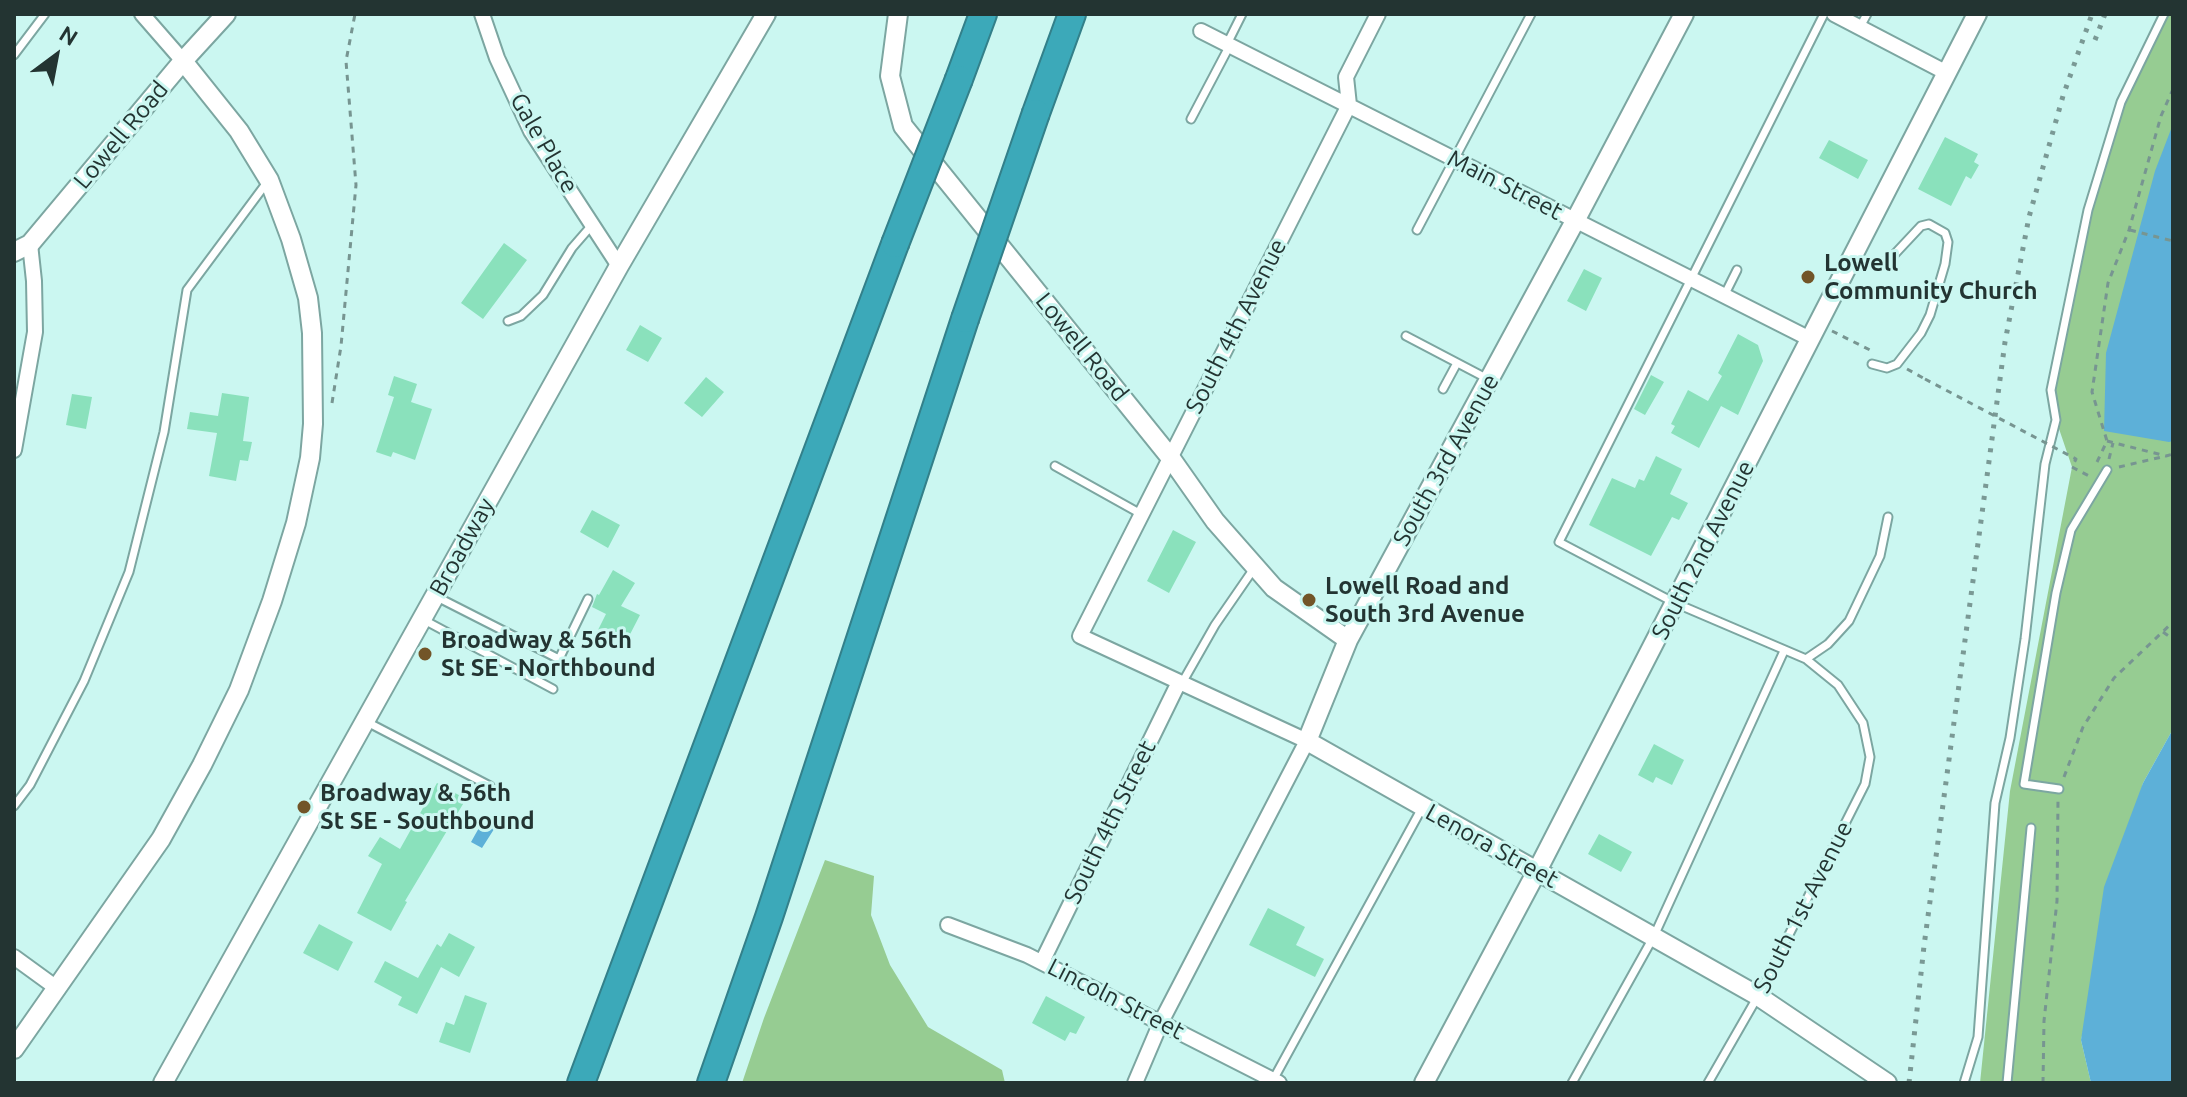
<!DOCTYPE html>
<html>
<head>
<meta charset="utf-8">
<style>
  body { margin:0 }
  #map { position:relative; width:2187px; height:1097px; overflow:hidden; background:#cbf7f1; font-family:Ubuntu,sans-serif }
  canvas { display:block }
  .frame { position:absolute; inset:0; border:16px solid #233432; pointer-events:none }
  .north { position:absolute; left:16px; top:16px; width:80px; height:80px; -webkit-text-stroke:6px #cbf7f1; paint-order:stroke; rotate:32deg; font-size:22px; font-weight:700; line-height:32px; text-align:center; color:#233432 }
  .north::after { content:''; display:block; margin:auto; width:28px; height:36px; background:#233432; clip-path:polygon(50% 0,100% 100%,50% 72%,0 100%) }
</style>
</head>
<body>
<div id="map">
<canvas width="2187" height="1097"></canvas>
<div class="frame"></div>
<div class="north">N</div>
</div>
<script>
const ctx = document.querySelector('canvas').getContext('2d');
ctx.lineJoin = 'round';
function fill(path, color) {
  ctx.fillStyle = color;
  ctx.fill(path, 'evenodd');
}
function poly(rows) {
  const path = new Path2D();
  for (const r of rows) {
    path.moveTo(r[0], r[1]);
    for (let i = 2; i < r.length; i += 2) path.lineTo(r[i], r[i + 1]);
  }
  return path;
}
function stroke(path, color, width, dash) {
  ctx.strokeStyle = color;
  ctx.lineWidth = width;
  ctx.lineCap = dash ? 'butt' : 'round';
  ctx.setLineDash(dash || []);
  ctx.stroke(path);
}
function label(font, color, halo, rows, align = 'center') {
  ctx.font = font + ' Ubuntu,sans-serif';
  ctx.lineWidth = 6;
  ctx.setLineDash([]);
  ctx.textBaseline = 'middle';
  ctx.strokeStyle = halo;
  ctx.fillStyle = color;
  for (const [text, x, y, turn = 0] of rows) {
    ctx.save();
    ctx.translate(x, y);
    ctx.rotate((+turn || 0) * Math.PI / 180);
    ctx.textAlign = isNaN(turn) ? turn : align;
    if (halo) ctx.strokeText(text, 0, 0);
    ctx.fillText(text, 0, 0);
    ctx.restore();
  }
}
const green = poly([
  [2164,14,2173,14,2173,729,2143,783,2081,1040,2091,1083,1980,1083,2010,791,2072,467,2056,420,2051,390,2088,210,2121,102],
  [825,860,874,876,871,915,890,965,928,1027,1002,1070,1005,1083,742,1083,764,1018]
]);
const water = poly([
  [2173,124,2173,441,2169,442,2104,431,2106,353,2155,171],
  [2173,729,2173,1083,2091,1083,2081,1040,2104,887,2143,783],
  [484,819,496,826,482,848,471,842]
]);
const building = poly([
  [1945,137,1978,154,1974,162,1979,165,1971,179,1966,176,1951,206,1918,189],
  [1829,140,1868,160,1858,179,1819,158],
  [504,243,527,260,483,319,461,303],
  [1584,269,1602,278,1586,311,1567,301],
  [640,325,662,338,648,362,626,350],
  [1738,334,1758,345,1763,361,1738,415,1721,406,1699,448,1671,433,1675,426,1671,424,1688,390,1708,401,1722,376,1718,373],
  [1651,375,1664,382,1645,415,1634,409],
  [394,376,417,384,411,402,432,409,415,460,393,452,391,457,376,452,394,397,388,395],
  [706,377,724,392,702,417,684,403],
  [222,393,249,397,243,441,252,442,248,461,240,460,236,481,209,476,217,433,187,429,190,412,218,416],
  [72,394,92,397,86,429,66,425],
  [1656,456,1682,469,1670,494,1688,503,1679,520,1672,517,1651,556,1589,525,1612,478,1635,488,1639,479,1644,481],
  [592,510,620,525,608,548,580,532],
  [1173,530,1196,542,1169,593,1147,581],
  [613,570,635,583,621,606,640,615,625,644,598,630,606,614,592,607,597,594,599,595],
  [1654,744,1684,760,1672,785,1656,777,1653,783,1638,775],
  [437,783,466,799,405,901,407,902,391,931,357,913,382,864,368,856,380,837,400,849],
  [1599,834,1632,852,1621,872,1588,854],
  [1268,908,1305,927,1296,945,1324,959,1315,977,1249,945],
  [319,924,353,942,338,971,303,953],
  [449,933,475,947,459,977,441,967,417,1014,398,1005,402,997,374,982,385,961,418,978,437,944,441,947],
  [465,995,487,1003,470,1053,439,1042,446,1022,454,1025],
  [1046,996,1085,1017,1076,1034,1070,1032,1065,1041,1032,1023]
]);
const path = poly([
  [2130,230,2173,241],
  [1832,331,1872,351],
  [1907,369,1925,379],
  [332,403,341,346,356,185,346,61,355,14],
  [2107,441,2166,456,2173,454],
  [2109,459,2113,443],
  [2097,462,2107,441,2092,392,2108,283,2129,230,2161,116,2173,89],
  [2072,467,2089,476],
  [2119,467,2166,456],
  [2163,632,2173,639],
  [2064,777,2083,727,2114,678,2173,622],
  [2043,1083,2044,1021,2057,901,2058,799]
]);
const service = poly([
  [1860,27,1867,14],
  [1227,44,1242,14],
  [14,55,45,14],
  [1191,119,1230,45],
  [1417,230,1531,14],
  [1854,258,1875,263,1885,262,1891,258,1921,226,1929,224,1945,233,1948,242,1945,264,1930,315,1921,333,1897,364,1887,368,1872,364],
  [1724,296,1737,270],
  [508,321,521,316,543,295,572,248,592,225],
  [1406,336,1488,379],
  [1443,389,1457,363],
  [1055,466,1141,514],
  [437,597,559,659,588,599],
  [424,620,553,689],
  [1806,659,1828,644,1849,621,1880,556,1888,517],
  [1182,683,1215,625,1255,567],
  [367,722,490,786],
  [2059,789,2024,784,2056,593,2071,530,2107,470],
  [14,806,30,785,84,681,129,572,164,432,187,290,268,181],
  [1273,1080,1422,808],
  [1572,1083,1654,936,1784,651],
  [1708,1083,1758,996,1865,784,1870,757,1863,723,1838,685,1806,659,1675,603,1559,542,1824,14],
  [1964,1083,1978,1037,1995,803,2010,738,2025,639,2045,464,2056,420,2051,390,2088,210,2121,102,2164,14],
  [2007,1083,2031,828]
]);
const minor = poly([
  [142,14,183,61],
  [482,14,497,58,531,131,619,266],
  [1834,14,1947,73],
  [1201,31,1810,339],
  [14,450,35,332,34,281,30,244],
  [948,925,1027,955,1279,1083],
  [14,957,58,989],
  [1042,962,1179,682],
  [1135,1083,1161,1022,1307,741,1080,636,1349,105,1346,77,1378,14]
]);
const tertiary = poly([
  [898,14,890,76,903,126,1170,457,1215,521,1274,588,1348,640],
  [1684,14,1575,221,1348,640,1307,741,1758,996,1887,1083],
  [14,252,30,244,183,61,226,14],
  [14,1049,161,839,202,765,239,690,272,601,296,523,310,458,313,424,312,333,308,298,291,239,269,180,239,131,183,61],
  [163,1083,619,266,766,14],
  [1424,1083,1537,871,1977,14]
]);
const motorway = poly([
  [959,79,983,14],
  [1036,113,1072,14],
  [581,1083,895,244],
  [711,1083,769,917,965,319]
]);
const rail = poly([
  [2095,40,2105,14],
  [1909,1083,1924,946,2005,342,2029,217,2063,96,2092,14]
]);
const pathBridge = poly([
  [1925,379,2076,459,2072,467]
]);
const motorwayBridge = poly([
  [895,244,959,79],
  [965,319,1036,113]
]);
const markers = [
  [1808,277,8,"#725528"],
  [1309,600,8,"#725528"],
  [425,654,8,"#725528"],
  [304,807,8,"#725528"]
];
const streetNames = [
  ["Lowell Road",121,135,-50],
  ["Gale Place",544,143,60],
  ["Main Street",1505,185,27],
  ["South 4th Avenue",1236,326,-63],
  ["Lowell Road",1082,347,51],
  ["South 3rd Avenue",1446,460,-61],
  ["Broadway",462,547,-61],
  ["South 2nd Avenue",1703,550,-63],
  ["South 4th Street",1110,822,-64],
  ["Lenora Street",1492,846,29],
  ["South 1st Avenue",1803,907,-63],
  ["Lincoln Street",1116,999,27]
];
const poiNames = [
  ["Lowell",1824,263],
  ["Community Church",1824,291],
  ["Lowell Road and",1325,586],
  ["South 3rd Avenue",1325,614],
  ["Broadway & 56th",441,640],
  ["St SE - Northbound",441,668],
  ["Broadway & 56th",320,793],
  ["St SE - Southbound",320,821]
];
fill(green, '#96cc92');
fill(water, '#5db0d8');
fill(building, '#8ae1bc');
stroke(service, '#7ca6a1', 11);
stroke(minor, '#7ca6a1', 18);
stroke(tertiary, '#7ca6a1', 22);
stroke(motorway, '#33808a', 30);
stroke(path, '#779591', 3, [6, 6]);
stroke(service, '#fff', 7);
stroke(minor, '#fff', 14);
stroke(tertiary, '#fff', 18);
stroke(motorway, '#3ca9b9', 26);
stroke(rail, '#7a9995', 5, [4, 8]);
stroke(motorwayBridge, '#33808a', 30, []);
stroke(pathBridge, '#779591', 3, [6, 6]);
stroke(motorwayBridge, '#3ca9b9', 26);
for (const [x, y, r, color] of markers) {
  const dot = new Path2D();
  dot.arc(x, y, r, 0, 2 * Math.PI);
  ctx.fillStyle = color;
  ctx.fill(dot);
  stroke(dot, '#cbf7f1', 3);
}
label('24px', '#233432', '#cbf7f1', streetNames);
label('bold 24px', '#233432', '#cbf7f1', poiNames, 'left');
</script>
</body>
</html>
